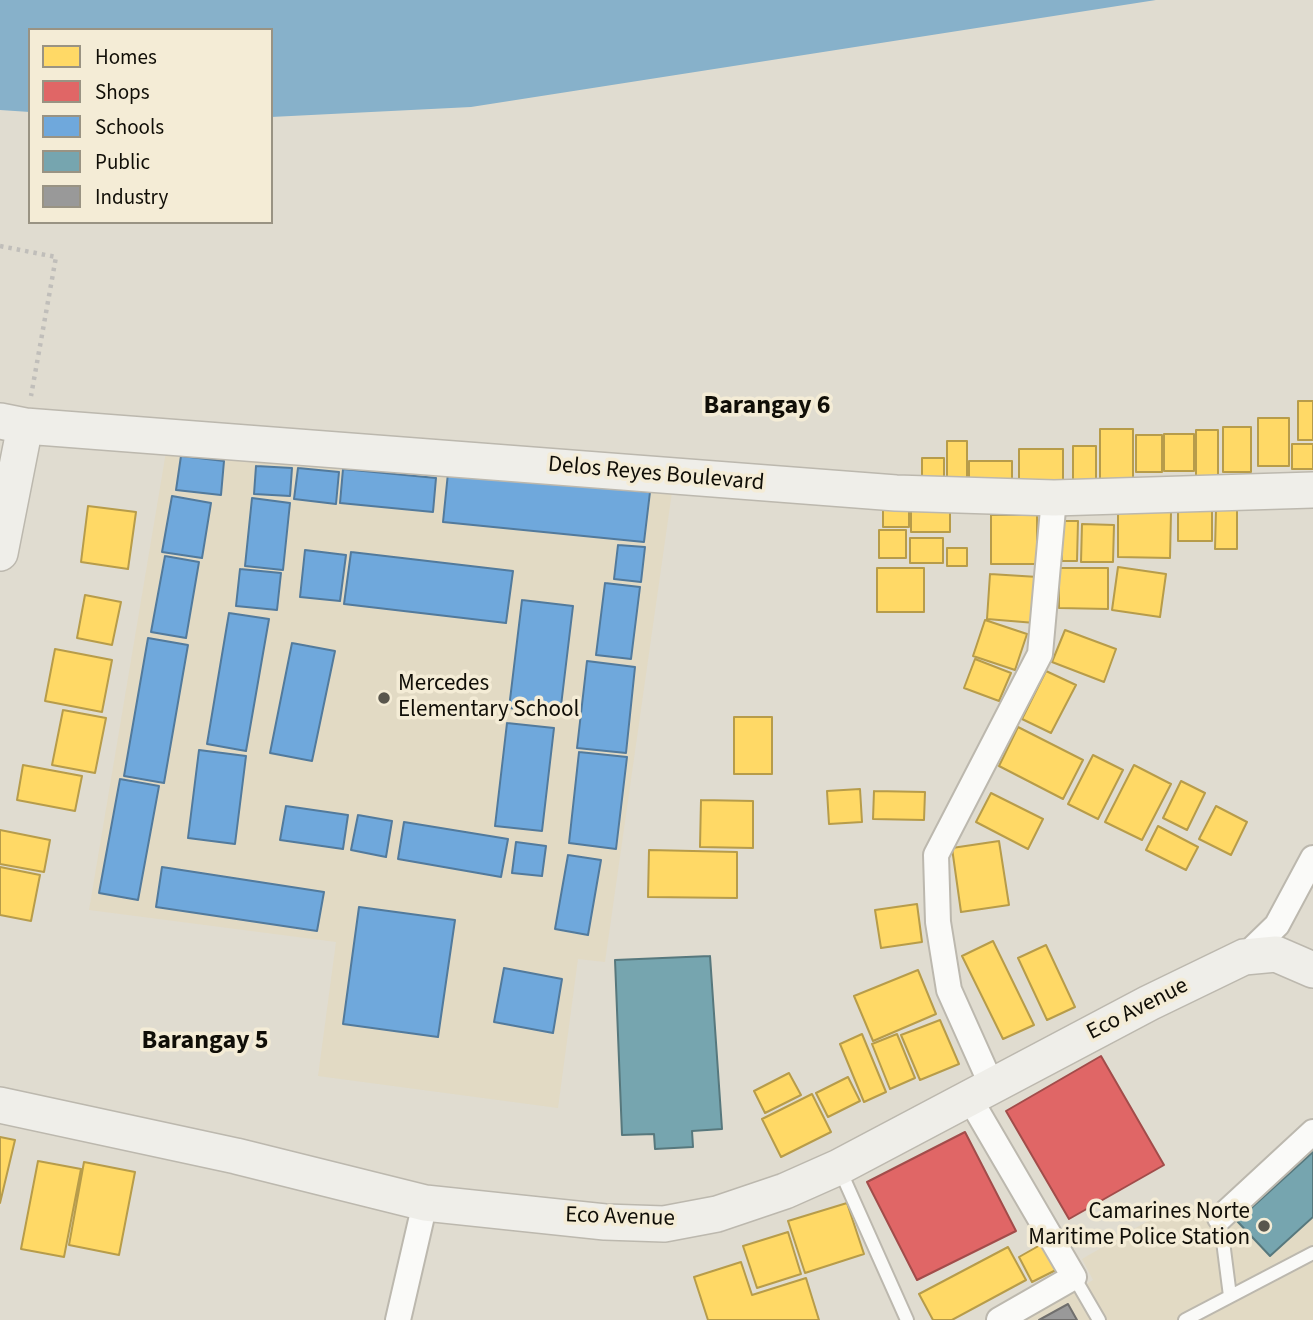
<!DOCTYPE html>
<html>
<head>
<meta charset="utf-8">
<style>
  body { margin:0 }
  #map { position:relative; width:1313px; height:1320px; overflow:hidden; background:#e0dcd0; font-family:"Source Sans 3",sans-serif }
  canvas { display:block }
  .legend { position:absolute; left:28px; top:28px; width:245px; height:196px; box-sizing:border-box; background:#f4ecd6; border:2px solid #999383; margin:0; padding:9px 12px; list-style:none; font-size:21px; color:#100e07 }
  .legend li { display:flex; align-items:center; gap:14px; height:35px }
  .legend b { width:35px; border:2px solid #999383 }
</style>
</head>
<body>
<div id="map">
<canvas width="1313" height="1320"></canvas>
<ul class="legend">
<li><b style="height:19px;background:#ffd966"></b>Homes</li>
<li><b style="height:19px;background:#e06666"></b>Shops</li>
<li><b style="height:19px;background:#6fa8dc"></b>Schools</li>
<li><b style="height:19px;background:#76a5af"></b>Public</li>
<li><b style="height:19px;background:#999"></b>Industry</li>
</ul>
</div>
<script>
const ctx = document.querySelector('canvas').getContext('2d');
ctx.lineJoin = 'round';
function fill(path, color) {
  ctx.fillStyle = color;
  ctx.fill(path, 'evenodd');
}
function poly(rows) {
  const path = new Path2D();
  for (const r of rows) {
    path.moveTo(r[0], r[1]);
    for (let i = 2; i < r.length; i += 2) path.lineTo(r[i], r[i + 1]);
  }
  return path;
}
function stroke(path, color, width, dash) {
  ctx.strokeStyle = color;
  ctx.lineWidth = width;
  ctx.lineCap = dash ? 'butt' : 'round';
  ctx.setLineDash(dash || []);
  ctx.stroke(path);
}
function label(font, color, halo, rows, align = 'center') {
  ctx.font = font + ' "Source Sans 3",sans-serif';
  ctx.lineWidth = 7;
  ctx.setLineDash([]);
  ctx.textBaseline = 'middle';
  ctx.strokeStyle = halo;
  ctx.fillStyle = color;
  for (const [text, x, y, turn = 0] of rows) {
    ctx.save();
    ctx.translate(x, y);
    ctx.rotate((+turn || 0) * Math.PI / 180);
    ctx.textAlign = isNaN(turn) ? turn : align;
    if (halo) ctx.strokeText(text, 0, 0);
    ctx.fillText(text, 0, 0);
    ctx.restore();
  }
}
const built = poly([
  [167,446,673,485,605,962,578,959,558,1108,318,1076,336,942,89,910],
  [1313,1143,1313,1320,1024,1320,1093,1280,1082,1259,1172,1207,1225,1222]
]);
const water = poly([
  [0,0,1156,0,471,107,271,117,271,30,30,30,30,112,0,110]
]);
const homes = poly([
  [1298,401,1313,401,1313,440,1298,440,1298,401],
  [1258,418,1289,418,1289,466,1258,466,1258,418],
  [1223,427,1251,427,1251,472,1223,472,1223,427],
  [1100,429,1133,429,1133,479,1100,479,1100,429],
  [1196,430,1218,430,1218,482,1196,482,1196,430],
  [1164,434,1194,434,1194,471,1164,471,1164,434],
  [1136,435,1162,435,1162,472,1136,472,1136,435],
  [947,441,967,441,967,488,947,488,947,441],
  [1292,444,1313,444,1313,469,1292,469,1292,444],
  [1073,446,1096,446,1096,486,1073,486,1073,446],
  [1019,449,1063,449,1063,487,1019,487,1019,449],
  [922,458,944,458,944,486,922,486,922,458],
  [969,461,1012,461,1012,488,969,488,969,461],
  [88,506,136,512,128,569,81,562,88,506],
  [883,508,909,508,909,527,883,527,883,508],
  [1178,510,1212,510,1212,541,1178,541,1178,510],
  [1216,510,1237,510,1237,549,1215,549,1216,510],
  [911,511,950,511,950,532,911,532,911,511],
  [1118,511,1171,512,1170,558,1118,557,1118,511],
  [991,515,1037,515,1037,564,991,564,991,515],
  [1062,521,1078,521,1077,561,1062,561,1062,521],
  [1082,524,1114,525,1113,562,1081,562,1082,524],
  [879,530,906,530,906,558,879,558,879,530],
  [910,538,943,538,943,563,910,563,910,538],
  [947,548,967,548,967,566,947,566,947,548],
  [1118,567,1166,574,1160,617,1112,610,1118,567],
  [877,568,924,568,924,612,877,612,877,568],
  [1059,568,1108,568,1108,609,1059,608,1059,568],
  [990,574,1038,577,1035,623,987,619,990,574],
  [85,595,121,602,112,645,77,638,85,595],
  [985,620,1027,634,1015,670,973,656,985,620],
  [1065,630,1116,649,1104,682,1052,662,1065,630],
  [55,649,112,660,102,712,45,701,55,649],
  [975,659,1011,673,999,701,964,688,975,659],
  [1046,671,1076,685,1051,733,1022,719,1046,671],
  [63,710,106,718,95,773,52,765,63,710],
  [734,717,772,717,772,774,734,774,734,717],
  [1018,727,1083,760,1063,799,999,766,1018,727],
  [1093,755,1123,770,1098,819,1068,804,1093,755],
  [23,765,82,776,75,811,17,800,23,765],
  [1134,765,1171,784,1142,840,1105,822,1134,765],
  [1181,781,1205,793,1187,830,1163,818,1181,781],
  [860,789,862,822,829,824,827,791,860,789],
  [874,791,925,792,924,820,873,819,874,791],
  [991,793,1043,819,1028,849,976,822,991,793],
  [701,800,753,801,753,848,700,847,701,800],
  [1216,806,1247,822,1231,855,1199,839,1216,806],
  [1158,826,1198,847,1186,870,1146,850,1158,826],
  [0,830,50,840,44,872,0,864,0,830],
  [999,841,1009,905,961,912,952,848,999,841],
  [649,850,737,852,737,898,648,897,649,850],
  [0,867,40,875,31,921,0,915,0,867],
  [917,904,922,942,881,948,875,910,917,904],
  [993,941,1034,1025,1003,1039,962,956,993,941],
  [1046,945,1075,1007,1047,1020,1018,958,1046,945],
  [918,970,936,1014,873,1041,854,996,918,970],
  [940,1020,959,1064,920,1080,901,1035,940,1020],
  [862,1034,886,1092,864,1102,840,1044,862,1034],
  [897,1034,915,1078,890,1089,872,1044,897,1034],
  [789,1073,801,1095,765,1113,754,1091,789,1073],
  [848,1077,860,1101,828,1117,816,1093,848,1077],
  [812,1094,831,1132,781,1157,762,1119,812,1094],
  [0,1137,15,1140,0,1203,0,1137],
  [38,1161,81,1169,64,1257,21,1249,38,1161],
  [84,1162,135,1172,119,1255,69,1245,84,1162],
  [847,1203,864,1254,805,1273,788,1221,847,1203],
  [788,1232,801,1274,757,1288,743,1246,788,1232],
  [1042,1244,1056,1270,1032,1282,1019,1257,1042,1244],
  [1008,1247,1026,1280,952,1320,933,1320,919,1294,1008,1247],
  [741,1262,752,1295,806,1278,819,1320,708,1320,694,1277,741,1262]
]);
const shops = poly([
  [1101,1056,1164,1165,1069,1219,1006,1111,1101,1056],
  [965,1132,1016,1231,917,1280,867,1182,965,1132]
]);
const schools = poly([
  [181,456,224,461,221,495,176,490,181,456],
  [256,466,292,468,290,496,254,494,256,466],
  [298,468,339,472,336,504,294,499,298,468],
  [343,469,436,478,433,512,340,503,343,469],
  [448,473,650,492,644,542,443,522,448,473],
  [172,496,211,503,202,558,162,552,172,496],
  [252,498,290,503,283,570,245,566,252,498],
  [618,545,645,547,641,582,614,579,618,545],
  [305,550,346,555,340,601,300,597,305,550],
  [351,552,513,571,506,623,344,604,351,552],
  [165,556,199,562,186,638,151,632,165,556],
  [240,569,281,573,277,610,236,606,240,569],
  [605,583,640,587,631,659,596,655,605,583],
  [522,600,573,606,560,714,509,708,522,600],
  [229,613,269,619,246,751,207,744,229,613],
  [148,638,188,645,164,783,124,776,148,638],
  [292,643,335,651,312,761,270,753,292,643],
  [587,661,635,667,626,753,577,748,587,661],
  [507,723,554,728,542,831,495,826,507,723],
  [199,750,246,756,235,844,188,838,199,750],
  [579,752,627,757,616,849,569,843,579,752],
  [120,779,159,786,138,900,99,893,120,779],
  [286,806,348,815,343,849,280,840,286,806],
  [358,815,392,821,386,857,351,850,358,815],
  [404,822,508,839,501,877,398,859,404,822],
  [516,842,546,846,542,876,512,873,516,842],
  [568,855,601,860,588,935,555,929,568,855],
  [162,867,324,892,317,931,156,907,162,867],
  [359,907,455,920,438,1037,343,1024,359,907],
  [504,968,562,979,553,1033,494,1022,504,968]
]);
const public = poly([
  [710,956,722,1129,692,1131,693,1147,655,1149,654,1134,622,1135,615,960,710,956],
  [1313,1152,1313,1217,1270,1256,1237,1221,1313,1152]
]);
const industry = poly([
  [1068,1304,1077,1320,1039,1320,1068,1304]
]);
const path = poly([
  [0,246,56,257,31,396]
]);
const lane = poly([
  [840,1170,907,1320],
  [1220,1218,1230,1296],
  [1074,1277,1099,1320],
  [1185,1320,1313,1253]
]);
const street = poly([
  [1244,957,1277,925,1313,858],
  [992,1086,949,990,938,922,936,855,1040,654,1054,498],
  [970,1099,1074,1277,999,1320],
  [1220,1218,1313,1132],
  [398,1320,425,1203]
]);
const secondary = poly([
  [0,421,25,426,896,493,1054,498,1313,490],
  [0,553,25,426],
  [0,1105,236,1156,425,1203,605,1222,664,1224,717,1214,785,1191,839,1167,1149,1003,1244,957,1276,954,1313,970]
]);
const markers = [
  [384,698,7,"#59564d"],
  [1264,1226,7,"#59564d"]
];
const streetNames = [
  ["Delos Reyes Boulevard",656,475,5],
  ["Eco Avenue",1138,1010,-27],
  ["Eco Avenue",620,1218,2]
];
const poiNames = [
  ["Mercedes",398,685],
  ["Elementary School",398,711],
  ["Camarines Norte",1250,1213,"right"],
  ["Maritime Police Station",1250,1239,"right"]
];
const quarterNames = [
  ["Barangay 6",767,407],
  ["Barangay 5",205,1042]
];
fill(built, '#e2dac4');
fill(water, '#87b1ca');
fill(homes, '#ffd966');
stroke(homes, '#b79c4a', 2);
fill(shops, '#e06666');
stroke(shops, '#a24c4a', 2);
fill(schools, '#6fa8dc');
stroke(schools, '#527a9c', 2);
fill(public, '#76a5af');
stroke(public, '#57787d', 2);
fill(industry, '#999');
stroke(industry, '#706f6d', 2);
stroke(lane, '#bcb8ae', 16);
stroke(street, '#bcb8ae', 28);
stroke(secondary, '#bcb8ae', 38);
stroke(path, '#c0beba', 4.5, [3.5, 5]);
stroke(lane, '#fafaf8', 12);
stroke(street, '#fafaf8', 24);
stroke(secondary, '#efeee9', 35);
for (const [x, y, r, color] of markers) {
  const dot = new Path2D();
  dot.arc(x, y, r, 0, 2 * Math.PI);
  ctx.fillStyle = color;
  ctx.fill(dot);
  stroke(dot, '#f4ecd6', 2.5);
}
label('23px', '#100e07', '#f4ecd6', streetNames);
label('23px', '#100e07', '#f4ecd6', poiNames, 'left');
label('bold 26px', '#100e07', '#f4ecd6', quarterNames);
</script>
</body>
</html>
